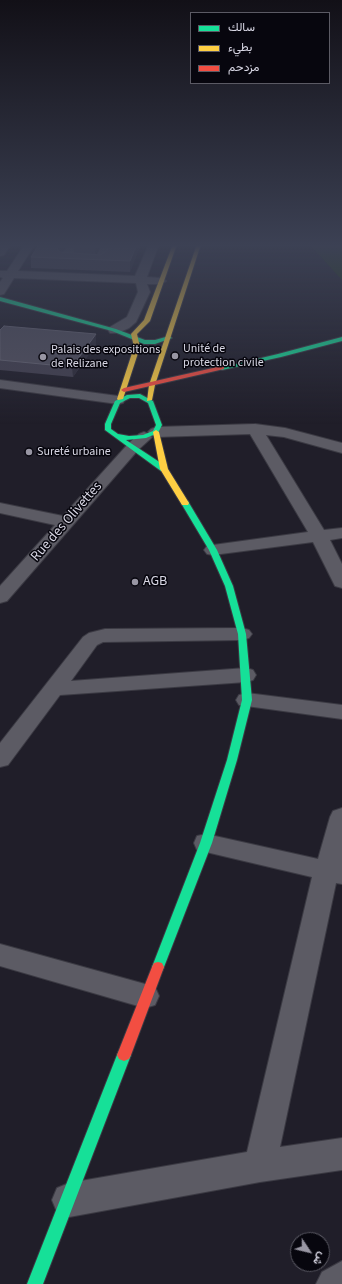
<!DOCTYPE html>
<html>
<head>
<meta charset="utf-8">
<style>
  body { margin:0 }
  #map { position:relative; width:342px; height:1284px; overflow:hidden; background:#201e29; font-family:"Source Sans 3",Vazirmatn,sans-serif }
  canvas { display:block }
  .legend { position:absolute; left:190px; top:12px; width:140px; height:72px; box-sizing:border-box; background:#07060e; border:1px solid #5b5a64; margin:0; padding:5px 7px; list-style:none; font-size:12px; color:#d8d7e4 }
  .legend li { display:flex; align-items:center; gap:8px; height:20px }
  .legend b { width:20px; border:1px solid #5b5a64 }
  .north { position:absolute; left:290px; top:1232px; width:40px; height:40px; box-sizing:border-box; background:#07060e; border:1px solid #5b5a64; border-radius:50%; rotate:125deg; font-size:11px; font-weight:700; line-height:16px; text-align:center; color:#d8d7e4 }
  .north::after { content:''; display:block; margin:auto; width:14px; height:18px; background:#9896a3; clip-path:polygon(50% 0,100% 100%,50% 72%,0 100%) }
</style>
</head>
<body>
<div id="map">
<canvas width="342" height="1284"></canvas>
<ul class="legend">
<li><b style="height:5px;background:#16e098"></b>سالك</li>
<li><b style="height:5px;background:#ffcf43"></b>بطيء</li>
<li><b style="height:5px;background:#f24e42"></b>مزدحم</li>
</ul>
<div class="north">ش</div>
</div>
<script>
const ctx = document.querySelector('canvas').getContext('2d');
ctx.lineJoin = 'round';
function fill(path, color) {
  ctx.fillStyle = color;
  ctx.fill(path, 'evenodd');
}
function poly(rows) {
  const path = new Path2D();
  for (const r of rows) {
    path.moveTo(r[0], r[1]);
    for (let i = 2; i < r.length; i += 2) path.lineTo(r[i], r[i + 1]);
  }
  return path;
}
function stroke(path, color, width, dash) {
  ctx.strokeStyle = color;
  ctx.lineWidth = width;
  ctx.lineCap = dash ? 'butt' : 'round';
  ctx.setLineDash(dash || []);
  ctx.stroke(path);
}
function label(font, color, halo, rows, align = 'center') {
  ctx.font = font + ' "Source Sans 3",sans-serif';
  ctx.lineWidth = 3;
  ctx.setLineDash([]);
  ctx.textBaseline = 'middle';
  ctx.strokeStyle = halo;
  ctx.fillStyle = color;
  for (const [text, x, y, turn = 0] of rows) {
    ctx.save();
    ctx.translate(x, y);
    ctx.rotate((+turn || 0) * Math.PI / 180);
    ctx.textAlign = isNaN(turn) ? turn : align;
    if (halo) ctx.strokeText(text, 0, 0);
    ctx.fillText(text, 0, 0);
    ctx.restore();
  }
}
const green = poly([
  [309,244,342,244,342,280]
]);
const street = poly([
  [1,244,11,244,4,255,0,256,1,244],
  [25,244,35,244,18,271,135,276,149,244,159,244,147,277,160,278,166,281,160,284,147,284,150,292,136,322,129,328,118,333,110,333,108,330,110,327,127,317,138,292,136,283,14,278,4,294,0,295,0,282,3,278,0,277,0,271,7,271,25,244],
  [68,244,78,244,72,256,96,257,102,244,112,244,106,261,100,264,61,261,59,259,68,244],
  [0,380,118,396,123,397,125,400,123,403,118,404,0,388,0,380],
  [255,424,285,428,342,443,342,453,284,437,266,435,324,530,342,528,342,538,330,540,342,564,342,588,335,586,313,542,213,555,207,554,204,550,207,546,213,545,308,532,250,434,156,437,151,435,148,432,151,429,156,427,255,424],
  [144,432,149,434,152,437,149,440,138,450,7,601,0,603,0,586,55,525,0,513,0,503,63,516,128,444,139,434,144,432],
  [242,628,249,630,252,634,249,638,242,640,103,642,97,645,71,681,246,668,253,670,256,675,253,680,246,682,60,695,8,765,0,767,0,743,83,637,89,633,105,629,242,628],
  [247,693,342,705,342,719,239,705,236,700,239,695,247,693],
  [342,808,342,884,336,883,280,1147,342,1138,342,1170,260,1182,69,1217,57,1212,52,1200,57,1188,69,1183,247,1152,312,877,206,852,197,850,194,843,197,836,206,834,318,859,330,817,333,811,342,808],
  [0,944,145,984,155,987,159,996,155,1005,145,1008,0,966,0,944],
  [342,1261,342,1284,316,1284,322,1272,342,1261]
]);
const fast = poly([
  [0,297,116,329,145,340,155,340,169,336,172,338,155,344,144,344,112,331,0,301,0,297],
  [342,337,342,341,281,357,222,370,219,368,278,354,342,337],
  [140,394,153,401,162,425,158,433,146,438,126,440,167,467,167,471,161,471,105,430,105,424,115,401,127,395,140,394],
  [130,398,139,398,148,403,156,425,153,431,143,435,129,436,118,434,111,429,111,424,120,403,130,398],
  [182,501,188,501,189,503,217,550,233,586,246,634,252,700,237,760,212,843,164,967,162,971,158,972,154,971,152,967,200,843,227,760,242,700,238,634,225,586,209,550,181,503,182,501],
  [124,1049,129,1051,131,1055,43,1284,27,1284,117,1055,119,1051,124,1049]
]);
const slow = poly([
  [173,244,177,244,150,321,137,334,140,347,123,399,118,400,117,399,134,347,131,334,144,320,173,244],
  [197,244,201,244,155,385,152,400,147,401,149,385,197,244],
  [156,430,159,432,168,469,189,503,188,505,182,505,160,469,153,432,156,430]
]);
const jam = poly([
  [222,366,224,367,224,369,124,392,121,390,124,388,222,366],
  [158,962,162,963,164,967,131,1055,129,1059,124,1061,119,1059,117,1055,152,967,154,963,158,962]
]);
const wall = poly([
  [74,244,100,244,96,254,100,255,141,244,130,272,31,268,31,257,62,252,74,253],
  [0,330,96,344,73,377,0,370]
]);
const shadedWall = poly([
  [60,244,67,244,58,259,57,249],
  [95,244,100,244,95,255],
  [137,244,141,244,130,272,130,261],
  [96,334,96,344,73,377,72,367]
]);
const building = poly([
  [39,244,60,244,57,249,60,252,100,255,107,251,109,244,137,244,130,261,31,257,39,244],
  [74,244,95,244,95,245,74,244],
  [4,326,96,334,72,367,0,360,0,330,4,326]
]);
const markers = [
  [175,356,4,"#9896a3"],
  [43,357,4,"#9896a3"],
  [29,452,4,"#9896a3"],
  [135,582,4,"#9896a3"]
];
const farPoinames = [
  ["Unité de",183,349],
  ["protection civile",183,363],
  ["Palais des expositions",51,350],
  ["de Relizane",51,364],
  ["Sureté urbaine",37,452]
];
const streetNames = [
  ["Rue des Olivettes",67,522,-49]
];
const poiNames = [
  ["AGB",143,582]
];
fill(green, '#1e3b0c');
stroke(street, '#3b3a43', 2);
stroke(fast, '#3b3a43', 2);
stroke(slow, '#3b3a43', 2);
stroke(jam, '#3b3a43', 2);
fill(street, '#5c5b64');
fill(fast, '#16e098');
fill(slow, '#ffcf43');
fill(jam, '#f24e42');
fill(wall, '#43404f');
fill(shadedWall, '#2e2c39');
fill(building, '#53515f');
stroke(building, '#686674', 1);
const sky = ctx.createLinearGradient(0, 0, 0, 424);
sky.addColorStop(0, '#121017');
sky.addColorStop(0.58, '#3c4154');
sky.addColorStop(1, '#3c415400');
ctx.fillStyle = sky;
ctx.fillRect(0, 0, 342, 424);
for (const [x, y, r, color] of markers) {
  const dot = new Path2D();
  dot.arc(x, y, r, 0, 2 * Math.PI);
  ctx.fillStyle = color;
  ctx.fill(dot);
  stroke(dot, '#07060e', 1.5);
}
label('12px', '#d8d7e4', '#07060e', farPoinames, 'left');
label('14px', '#d8d7e4', '#07060e', streetNames);
label('14px', '#d8d7e4', '#07060e', poiNames, 'left');
</script>
</body>
</html>
